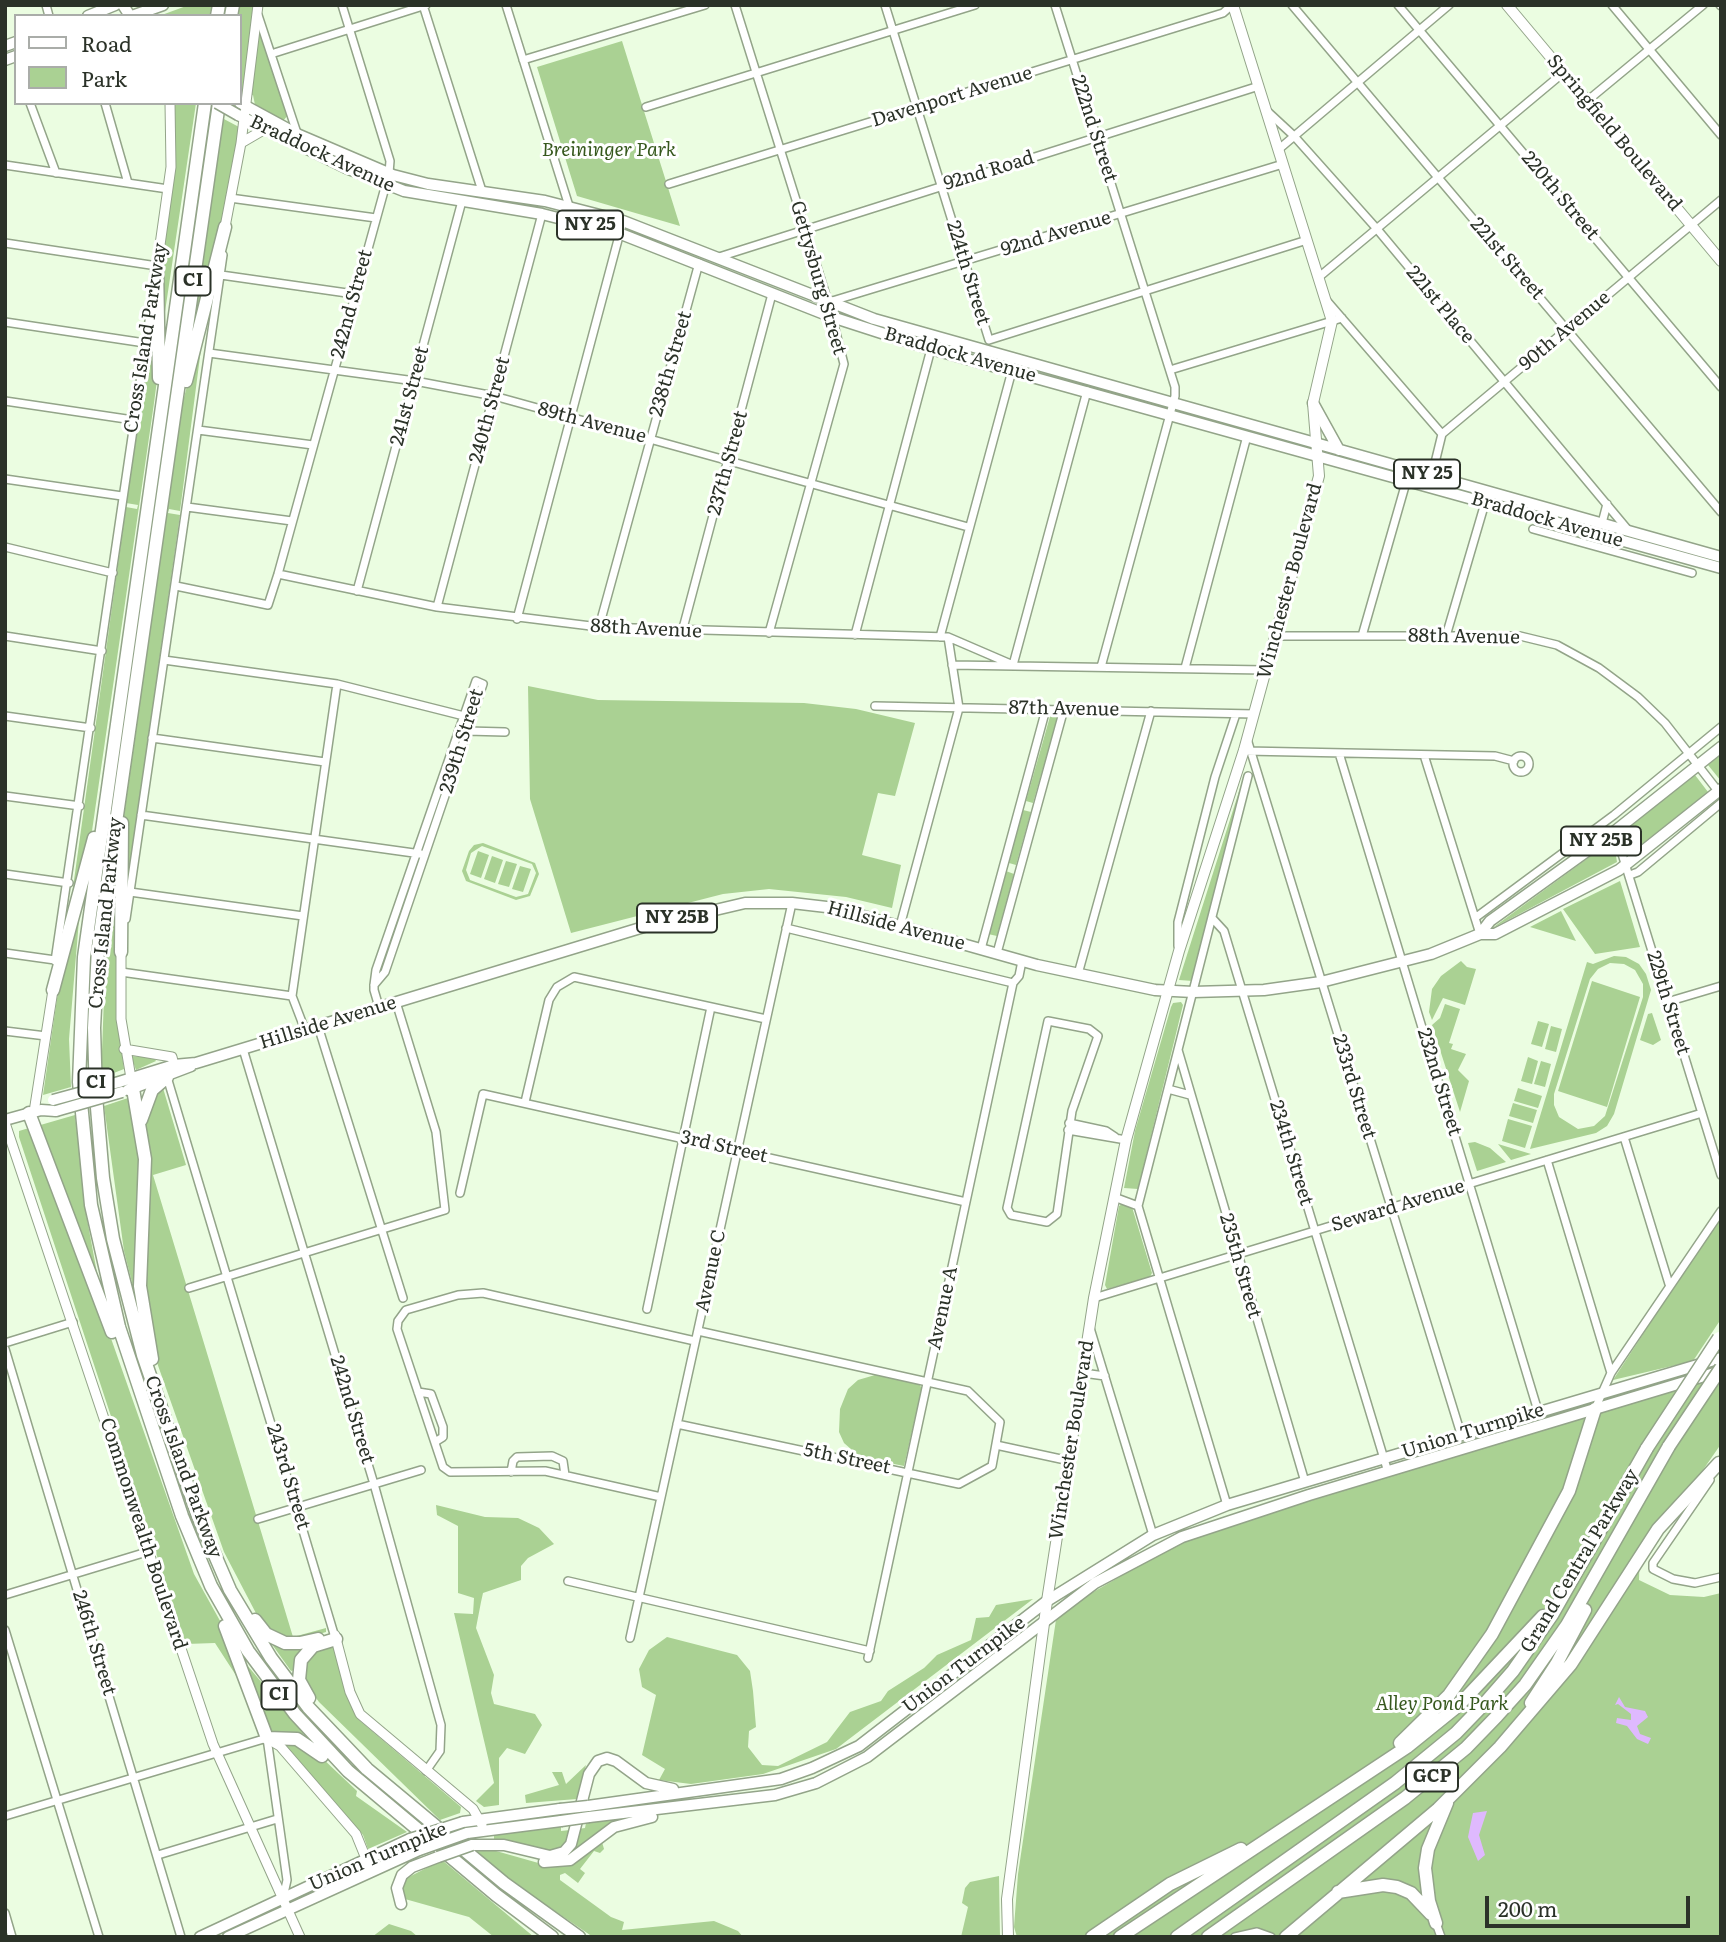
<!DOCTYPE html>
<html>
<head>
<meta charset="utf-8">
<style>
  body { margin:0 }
  #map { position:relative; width:1726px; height:1942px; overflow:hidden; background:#ebfde1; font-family:Literata,serif }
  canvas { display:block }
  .frame { position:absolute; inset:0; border:7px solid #2b3228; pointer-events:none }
  .legend { position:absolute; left:14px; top:14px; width:228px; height:91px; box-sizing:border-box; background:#fff; border:2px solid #aaada9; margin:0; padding:9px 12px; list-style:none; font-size:21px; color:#2b3228 }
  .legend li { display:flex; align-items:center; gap:14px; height:35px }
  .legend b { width:35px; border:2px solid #aaada9 }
  .scale { position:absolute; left:1485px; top:1896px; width:205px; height:32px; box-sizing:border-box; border:4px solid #2b3228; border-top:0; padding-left:9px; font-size:21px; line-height:24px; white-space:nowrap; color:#2b3228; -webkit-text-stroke:5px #fff; paint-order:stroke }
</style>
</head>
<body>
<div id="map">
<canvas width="1726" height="1942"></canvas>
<div class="frame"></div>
<ul class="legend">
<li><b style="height:9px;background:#fff"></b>Road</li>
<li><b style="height:19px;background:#aad193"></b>Park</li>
</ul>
<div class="scale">200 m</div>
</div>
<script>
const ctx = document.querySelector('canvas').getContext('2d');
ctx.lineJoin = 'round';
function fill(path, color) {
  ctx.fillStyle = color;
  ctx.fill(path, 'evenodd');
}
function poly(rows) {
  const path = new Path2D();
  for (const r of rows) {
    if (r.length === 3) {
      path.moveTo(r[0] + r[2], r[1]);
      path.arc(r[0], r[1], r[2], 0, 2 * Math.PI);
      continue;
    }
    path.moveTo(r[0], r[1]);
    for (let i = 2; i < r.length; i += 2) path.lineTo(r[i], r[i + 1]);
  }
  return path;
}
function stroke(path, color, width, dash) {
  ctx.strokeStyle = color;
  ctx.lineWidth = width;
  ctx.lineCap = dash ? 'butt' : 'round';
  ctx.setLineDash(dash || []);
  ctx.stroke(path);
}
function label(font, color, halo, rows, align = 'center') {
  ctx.font = font + ' Literata,serif';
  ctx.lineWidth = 6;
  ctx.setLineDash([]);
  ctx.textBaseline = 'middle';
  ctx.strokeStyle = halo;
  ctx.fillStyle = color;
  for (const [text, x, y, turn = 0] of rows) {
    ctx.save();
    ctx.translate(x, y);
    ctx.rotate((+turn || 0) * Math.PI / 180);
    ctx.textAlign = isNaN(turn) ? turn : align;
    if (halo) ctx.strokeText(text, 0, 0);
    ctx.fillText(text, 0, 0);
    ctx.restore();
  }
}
const green = poly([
  [189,5,212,5,210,16,159,16],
  [238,5,253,5,243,91,240,91],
  [259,25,288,115,283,121,255,105,253,95,250,96],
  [622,41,680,226,577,196,537,67],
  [173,103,196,103,162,332,162,257,174,166],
  [222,118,239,127,217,255,193,330],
  [153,316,157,380,154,403,92,831,69,916,126,507,137,509,138,505,126,503],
  [205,318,180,511,169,509,168,513,180,515,126,894,122,894,124,815,182,405],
  [528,686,598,700,804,703,856,709,915,723,895,796,878,793,862,855,901,865,892,908,846,897,769,889,723,894,571,933,530,799],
  [1051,713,1059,713,1033,803,1026,801],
  [1721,754,1721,781,1708,765],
  [1695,775,1708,792,1632,852,1629,851,1623,832],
  [1241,785,1193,981,1179,980],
  [1023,810,1031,812,1016,865,1009,863],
  [1610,842,1614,844,1617,862,1491,929],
  [483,843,535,863,539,874,530,896,516,900,466,881,462,871,469,851,474,845],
  [482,846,532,864,536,873,528,894,516,897,470,880,466,870,471,853],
  [478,851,489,855,481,878,470,874],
  [492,856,503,860,495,883,484,879],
  [116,858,117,1016,124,1069,101,1078,105,970],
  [506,861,517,864,509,887,498,884],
  [520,866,531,869,523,892,512,889],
  [1006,871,1014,874,997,936,988,934],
  [1620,881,1640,947,1595,954,1563,909],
  [82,884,69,1039,71,1087,43,1095,63,957],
  [1561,911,1576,941,1530,927],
  [1614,956,1626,957,1639,964,1646,974,1651,990,1614,1114,1607,1126,1596,1133,1530,1149,1587,962,1593,964],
  [1610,963,1624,964,1635,970,1643,984,1643,997,1605,1116,1594,1126,1578,1129,1559,1117,1554,1105,1554,1094,1590,979,1598,969],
  [1461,961,1467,967,1476,969,1465,1005,1443,998,1432,1020,1429,1012,1432,989,1441,976],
  [1592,981,1640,997,1607,1107,1558,1091],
  [1181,1002,1183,1005,1138,1189,1124,1188,1135,1131,1171,1007,1173,1003],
  [1445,1004,1460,1009,1449,1043,1453,1044,1451,1049,1466,1054,1458,1070,1469,1081,1460,1112,1432,1025,1440,1018],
  [1652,1013,1661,1040,1653,1045,1640,1040,1648,1014],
  [1538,1021,1549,1024,1542,1047,1531,1044],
  [1551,1026,1562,1029,1556,1052,1545,1049],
  [131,1056,154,1058,156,1061,136,1070],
  [1528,1057,1538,1061,1532,1084,1521,1081],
  [1541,1061,1551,1064,1545,1087,1534,1084],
  [163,1088,186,1165,153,1175,293,1637,326,1628,326,1632,302,1639,276,1636,259,1619,224,1552,155,1357,144,1295,145,1121,155,1090],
  [1518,1088,1542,1096,1538,1108,1514,1101],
  [131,1097,139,1153,136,1298,124,1251,104,1106],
  [1513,1103,1537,1110,1533,1123,1509,1116],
  [75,1115,87,1219,100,1289,37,1126],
  [1508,1119,1532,1126,1525,1148,1502,1141],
  [29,1128,107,1327,194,1574,224,1628,260,1727,257,1730,237,1677,215,1643,186,1644,19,1137,19,1131],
  [1475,1142,1490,1148,1506,1162,1477,1171,1468,1143],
  [1498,1144,1531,1154,1511,1160],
  [1122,1204,1132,1207,1152,1273,1150,1277,1107,1289,1105,1285,1119,1206],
  [1721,1215,1721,1319,1693,1361,1613,1380],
  [875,1375,918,1383,922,1388,904,1466,860,1457,844,1443,839,1432,840,1409,848,1389,858,1380],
  [1721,1377,1721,1444,1689,1490,1640,1547,1639,1580,1670,1595,1704,1597,1721,1593,1721,1937,1017,1937,1014,1927,1018,1874,1057,1613,1187,1538],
  [436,1505,485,1517,518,1518,539,1528,554,1544,528,1558,521,1566,521,1580,483,1593,481,1602,476,1628,494,1675,491,1693,494,1704,535,1714,542,1725,525,1754,507,1748,499,1758,499,1805,484,1807,476,1801,494,1783,454,1613,473,1614,474,1598,458,1593,458,1526,437,1515],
  [1033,1599,836,1749,763,1774,691,1784,659,1780,665,1769,642,1755,656,1695,642,1687,639,1669,649,1650,667,1637,737,1655,750,1671,753,1691,756,1727,749,1731,748,1747,762,1765,778,1766,827,1742,850,1712,881,1701,888,1691,924,1668,937,1655,971,1640,976,1618,989,1617,996,1605],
  [271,1643,304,1647,294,1670,291,1671],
  [333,1646,351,1706,359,1720,461,1807,460,1813,440,1820,319,1702,308,1687,304,1674,307,1664,318,1649],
  [247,1665,304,1733,301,1738,288,1732,272,1734,244,1668],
  [287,1739,321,1757,357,1791,356,1796,407,1832,368,1849,363,1835,283,1745],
  [586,1765,577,1799,526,1803,525,1795,559,1785,552,1772,562,1772,566,1784],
  [624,1819,605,1829,563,1858,578,1829,585,1828,586,1823],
  [561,1826,561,1831,570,1830,564,1846,557,1850,548,1852,494,1841,494,1834],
  [602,1842,604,1849,600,1853,594,1851,580,1869,585,1873,578,1883,565,1873,560,1875,560,1880,611,1917,624,1922,622,1930,714,1921,738,1931,743,1937,593,1937,521,1888,472,1850,482,1847,549,1866],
  [442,1860,534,1937,494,1937,469,1917,405,1899,402,1886,405,1879],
  [999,1876,1000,1937,961,1937,968,1907,962,1903,965,1888,970,1882],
  [389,1924,411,1931,418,1937,372,1937]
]);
const water = poly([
  [1619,1697,1625,1707,1645,1711,1648,1717,1637,1726,1640,1734,1651,1738,1648,1744,1637,1739,1627,1726,1616,1723,1617,1718,1631,1720,1631,1714,1618,1704,1615,1705],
  [1487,1811,1479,1835,1485,1855,1478,1861,1468,1837,1470,1827,1473,1813]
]);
const minor = poly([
  [46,5,49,16],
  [423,5,482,191],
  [506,5,569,206],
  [735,5,828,302,844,364,769,633],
  [885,5,989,340],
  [1055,5,1175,387,1175,396,1101,667],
  [1292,5,1721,512],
  [1398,5,1721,387],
  [1612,5,1721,135],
  [1720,5,1721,6],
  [258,15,297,133],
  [271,54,426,5],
  [523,60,705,5],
  [1587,101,1703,5],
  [30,103,56,173],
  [105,103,128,183],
  [646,107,975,5],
  [1267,111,1294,136,1377,229,1628,530],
  [1279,149,1449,5],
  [5,165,168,189],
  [669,184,1223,13,1232,5],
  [230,198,376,218],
  [5,243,157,266,157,269],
  [719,257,1259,86],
  [221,275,354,294],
  [1319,277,1563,73],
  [1327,301,1442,434],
  [829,302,1283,164],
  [5,322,145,343],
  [989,340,1307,240],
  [209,353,415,381,494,396,968,527],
  [1170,370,1342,318],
  [5,401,133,420],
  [198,430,313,445],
  [1432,475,1442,434,1721,200],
  [5,479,122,496],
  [187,507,292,521],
  [1602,523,1607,504],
  [1533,529,1692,573],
  [5,547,113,573],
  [278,574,437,607,599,627,948,637,1013,665],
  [176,586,268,605,278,574,389,173,390,161,342,5],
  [357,591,462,201],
  [437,607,542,214],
  [517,619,623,221],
  [599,627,699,263],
  [682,632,772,294],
  [855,635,931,349],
  [5,636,102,651],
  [1275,636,1520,636,1557,645,1599,668,1638,697,1665,723,1718,791],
  [1362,636,1407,479],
  [1446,636,1485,503],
  [940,637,1013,367],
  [164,660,337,684,468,717],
  [952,665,1265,670],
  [1013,665,1087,391],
  [1185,668,1247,436],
  [875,706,1254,714],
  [5,716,91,728],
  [467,731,505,732],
  [152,738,325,762],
  [1247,739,1461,1434],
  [1246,751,1495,756,1514,761],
  [1339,753,1538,1411],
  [1424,755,1480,934],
  [1521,764,8],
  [5,796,80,806],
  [141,815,421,854],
  [1615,831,1721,1175],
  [5,874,69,883],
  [1630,875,1638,872,1721,803],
  [130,892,303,916],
  [1212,918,1224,931,1388,1472],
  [1475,918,1614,815,1721,727],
  [126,919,223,255],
  [900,926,959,708,948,637],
  [786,928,1013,983],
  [1178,946,1178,922,1215,777,1236,714],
  [981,949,1046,709],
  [5,953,55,960],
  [997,953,1064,709],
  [55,961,153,294],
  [121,972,292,996],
  [1078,974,1151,711],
  [374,985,385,972,483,684,476,681,376,970,374,985,374,990,379,1007],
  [1667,1002,1721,986],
  [1048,1021,1089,1029,1098,1036,1072,1111,1057,1214,1047,1222,1011,1215,1007,1208,1048,1021],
  [318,1026,403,1298],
  [305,1030,292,996,337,684],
  [5,1031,46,1036],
  [243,1049,374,1484,441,1725,440,1751,426,1771],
  [1178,1050,1305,1482],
  [167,1077,334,1634],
  [1168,1089,1190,1095],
  [525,1102,549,1000,557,987,574,977,766,1019],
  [1069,1123,1106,1131,1115,1137],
  [1068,1130,1126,1140],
  [1624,1137,1669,1284],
  [1547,1160,1611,1373],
  [460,1193,483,1094,966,1202],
  [1114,1197,1138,1206,1227,1505],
  [1138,1206,1248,776],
  [189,1288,445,1210,436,1132,396,1002],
  [1094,1298,1702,1113],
  [647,1309,711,1007],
  [1090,1328,1153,1535],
  [5,1343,73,1322],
  [5,1349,181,1937],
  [1083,1373,1105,1376],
  [418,1392,431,1394,443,1427,443,1437,435,1442],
  [1595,1409,1611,1373,1721,1211],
  [677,1424,959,1484,992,1466,1000,1422,968,1391,698,1331],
  [996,1445,1070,1461],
  [511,1472,513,1461,517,1457,552,1456,563,1461,565,1475],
  [1710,1480,1653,1563,1653,1569,1673,1579,1695,1583,1721,1577],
  [661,1497,545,1471,450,1472,443,1467,397,1329,398,1321,406,1310,458,1295,483,1293,695,1341],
  [258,1519,421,1470],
  [568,1581,870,1651],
  [5,1595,150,1551],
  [5,1630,99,1937],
  [630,1638,792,903],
  [868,1658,1013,983,1019,976,1022,961],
  [5,1816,267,1738,287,1880,283,1898],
  [158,1855,277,1819],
  [5,1913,12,1937],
  [1436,1923,1441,1937],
  [1235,1937,1257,1932,1271,1937]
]);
const tertiary = poly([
  [241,143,265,129],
  [225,227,241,143,258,5],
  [157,266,171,167,170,103],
  [121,952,121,1019,132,1084],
  [124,1049,172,1057,174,1065],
  [34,1112,53,990],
  [5,1123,213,1744,300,1937],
  [335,1635,350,1692,360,1714,473,1809,482,1825],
  [268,1739,280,1746,356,1834,369,1866]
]);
const secondary = poly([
  [1507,5,1721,261],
  [1008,1937,1007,1899,1047,1601,1094,1298,1126,1140,1179,951,1244,750,1319,476,1313,403,1332,321,1233,5]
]);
const primary = poly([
  [123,5,130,16],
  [88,16,115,5],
  [132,16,163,5],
  [5,46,16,42],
  [5,60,16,56],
  [240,103,297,134,393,175,428,184,545,201,623,221,874,319,1721,557],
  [238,115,346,168,404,191,542,214,621,234,832,317,931,349,1721,568],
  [1313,403,1339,450],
  [1480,934,1490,921,1615,831,1721,747],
  [119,1082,174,1065,196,1063,647,926,745,903,792,903,835,908,1037,965,1155,990,1193,992,1264,990,1321,982,1431,954,1480,934,1495,934,1619,870,1721,789],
  [128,1090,191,1066],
  [5,1120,41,1110,56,1111],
  [588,1806,781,1779,812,1768,859,1746,1047,1601,1153,1535,1227,1505,1721,1358],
  [589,1817,775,1795,816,1783,867,1757,1095,1583,1182,1537,1309,1495,1721,1371],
  [463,1822,560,1809],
  [467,1833,561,1821],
  [472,1845,504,1845,550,1856,564,1852,571,1844,589,1774,598,1761,607,1758,616,1761,646,1783,673,1789],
  [544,1862,570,1860,614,1827,652,1817],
  [401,1904,397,1888,402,1875,412,1867,438,1857],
  [200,1937,410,1839],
  [228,1937,419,1850]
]);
const motorway = poly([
  [217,16,219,5],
  [231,16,233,5],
  [205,103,84,957,79,1082,91,1205,119,1327,182,1516,211,1586,248,1651,295,1714,348,1771,496,1895,552,1937],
  [219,103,98,948,94,1028,96,1096,103,1178,113,1239,143,1355,198,1516,230,1590,271,1658,308,1707,367,1769,504,1883,579,1937],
  [157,266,159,378],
  [186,381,225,227],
  [121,952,122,823],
  [53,990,94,838],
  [133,1089,145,1159,140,1286,152,1359],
  [29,1113,112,1332],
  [141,1120,152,1090,167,1077],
  [255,1620,266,1634,285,1643,300,1643,318,1639],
  [225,1626,267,1738,297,1739,322,1756],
  [309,1698,299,1680,301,1660,313,1646,336,1639],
  [1531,1703,1557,1663,1585,1610],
  [1400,1743,1449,1695,1492,1634,1569,1491,1595,1409],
  [1338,1892,1383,1885,1397,1887,1411,1893,1431,1914],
  [1436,1923,1429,1901,1425,1868,1428,1849,1447,1803],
  [1092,1937,1170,1884,1241,1849],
  [1120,1937,1407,1747,1459,1705,1543,1616],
  [1177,1937,1395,1783,1456,1733,1485,1703,1513,1671,1552,1615,1647,1448],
  [1208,1937,1405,1798,1466,1748,1497,1716,1525,1685,1567,1625,1669,1446],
  [1286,1937,1438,1809,1500,1747,1571,1664,1658,1529,1719,1463]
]);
const primaryBridge = poly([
  [217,103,238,115],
  [53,1100,119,1082],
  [56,1111,122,1092],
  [560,1809,588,1806],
  [561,1821,589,1817],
  [410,1839,463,1822],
  [419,1850,467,1833],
  [438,1857,472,1845]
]);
const motorwayBridge = poly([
  [1669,1446,1721,1368],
  [1647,1448,1719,1338]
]);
const shields = [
  [590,225,66],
  [193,281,35],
  [1427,474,66],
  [1601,841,80],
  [677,918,80],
  [96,1083,35],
  [279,1695,35],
  [1432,1777,52]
];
const shieldNames = [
  ["NY 25",590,225],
  ["CI",193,281],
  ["NY 25",1427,474],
  ["NY 25B",1601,841],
  ["NY 25B",677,918],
  ["CI",96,1083],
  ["CI",279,1695],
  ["GCP",1432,1777]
];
const streetNames = [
  ["Davenport Avenue",952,97,-17],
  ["222nd Street",1094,129,72],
  ["Springfield Boulevard",1614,133,50],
  ["Braddock Avenue",322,154,25],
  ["92nd Road",989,171,-17],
  ["220th Street",1560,196,50],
  ["92nd Avenue",1056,234,-17],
  ["221st Street",1507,259,49],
  ["224th Street",968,273,73],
  ["Gettysburg Street",818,278,74],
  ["242nd Street",352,304,-75],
  ["221st Place",1440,305,50],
  ["90th Avenue",1565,331,-40],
  ["Cross Island Parkway",146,338,-81],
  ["Braddock Avenue",960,355,16],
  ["238th Street",671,364,-74],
  ["241st Street",410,396,-75],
  ["240th Street",490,410,-75],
  ["89th Avenue",592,423,15],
  ["237th Street",728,463,-75],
  ["Braddock Avenue",1547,520,16],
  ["Winchester Boulevard",1290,581,-75],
  ["88th Avenue",646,629,3],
  ["88th Avenue",1464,637,1],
  ["87th Avenue",1064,709,1],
  ["239th Street",462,741,-73],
  ["Cross Island Parkway",106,913,-84],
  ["Hillside Avenue",896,926,15],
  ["229th Street",1668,1003,73],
  ["Hillside Avenue",328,1023,-17],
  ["232nd Street",1439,1082,73],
  ["233rd Street",1354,1087,73],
  ["3rd Street",724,1147,13],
  ["234th Street",1291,1153,73],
  ["Seward Avenue",1398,1206,-17],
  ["235th Street",1240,1266,74],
  ["Avenue C",711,1271,-78],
  ["Avenue A",943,1308,-78],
  ["242nd Street",352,1410,73],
  ["Union Turnpike",1473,1431,-17],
  ["Winchester Boulevard",1072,1440,-81],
  ["5th Street",847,1459,12],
  ["Cross Island Parkway",183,1467,70],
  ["243rd Street",288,1477,73],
  ["Commonwealth Boulevard",143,1534,72],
  ["Grand Central Parkway",1580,1561,-59],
  ["246th Street",94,1643,73],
  ["Union Turnpike",964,1665,-37],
  ["Union Turnpike",378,1857,-23]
];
const parkNames = [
  ["Breininger Park",609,150],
  ["Alley Pond Park",1442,1704]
];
fill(green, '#aad193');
fill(water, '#dfb9fe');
stroke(minor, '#93a489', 10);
stroke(tertiary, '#93a489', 11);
stroke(secondary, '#93a489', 12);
stroke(primary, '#93a489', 13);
stroke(motorway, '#93a489', 15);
stroke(minor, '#fff', 7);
stroke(tertiary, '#fff', 9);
stroke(secondary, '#fff', 10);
stroke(primary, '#fff', 10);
stroke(motorway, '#fff', 12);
stroke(primaryBridge, '#93a489', 13, []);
stroke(motorwayBridge, '#93a489', 15, []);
stroke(primaryBridge, '#fff', 10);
stroke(motorwayBridge, '#fff', 12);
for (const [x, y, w] of shields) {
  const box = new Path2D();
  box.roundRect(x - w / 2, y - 14.5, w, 29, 5);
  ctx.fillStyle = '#fff';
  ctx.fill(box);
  stroke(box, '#2b3228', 2);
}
label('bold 18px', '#2b3228', null, shieldNames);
label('19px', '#2b3228', '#fff', streetNames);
label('italic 19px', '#36581d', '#fff', parkNames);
</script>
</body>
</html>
